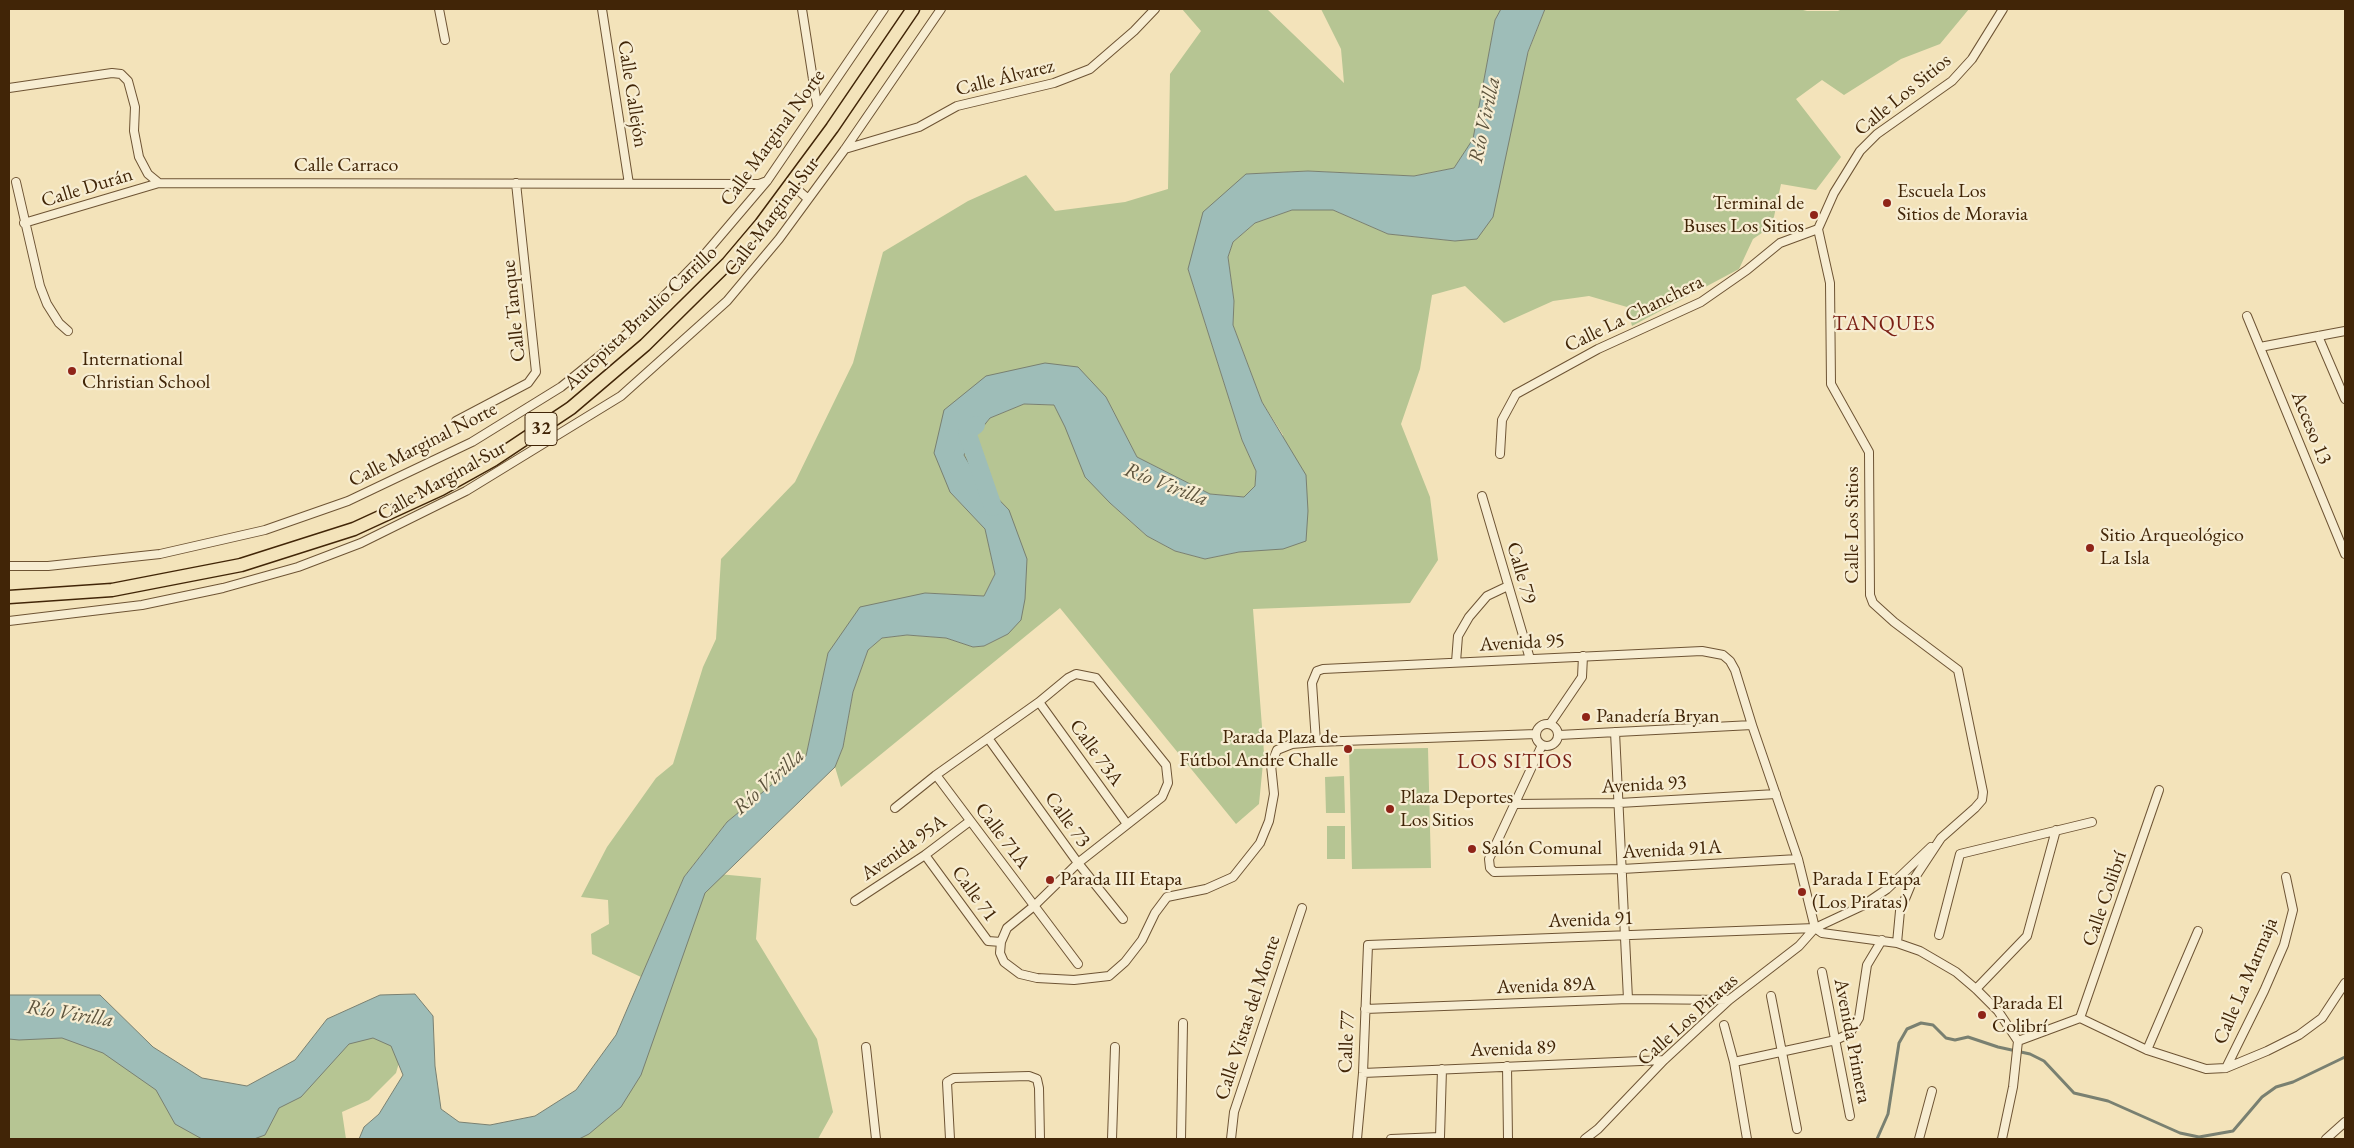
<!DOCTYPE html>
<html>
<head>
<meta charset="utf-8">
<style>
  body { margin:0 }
  #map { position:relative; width:2354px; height:1148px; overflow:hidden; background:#f3e3ba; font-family:"EB Garamond",serif }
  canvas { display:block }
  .frame { position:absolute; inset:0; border:10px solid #412507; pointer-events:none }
</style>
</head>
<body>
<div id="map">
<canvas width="2354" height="1148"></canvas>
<div class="frame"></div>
</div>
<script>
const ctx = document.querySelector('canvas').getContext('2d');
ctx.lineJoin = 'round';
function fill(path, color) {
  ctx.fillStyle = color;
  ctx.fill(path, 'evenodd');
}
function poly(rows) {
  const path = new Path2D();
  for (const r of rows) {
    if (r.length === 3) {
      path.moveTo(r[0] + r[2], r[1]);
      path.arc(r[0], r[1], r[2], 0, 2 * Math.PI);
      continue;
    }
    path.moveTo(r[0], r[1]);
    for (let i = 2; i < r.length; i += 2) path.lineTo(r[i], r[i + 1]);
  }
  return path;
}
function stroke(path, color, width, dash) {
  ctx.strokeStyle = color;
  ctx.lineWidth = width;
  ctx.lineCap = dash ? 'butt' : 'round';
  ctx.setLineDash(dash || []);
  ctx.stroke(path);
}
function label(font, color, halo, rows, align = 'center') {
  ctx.font = font + ' "EB Garamond",serif';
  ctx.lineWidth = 4.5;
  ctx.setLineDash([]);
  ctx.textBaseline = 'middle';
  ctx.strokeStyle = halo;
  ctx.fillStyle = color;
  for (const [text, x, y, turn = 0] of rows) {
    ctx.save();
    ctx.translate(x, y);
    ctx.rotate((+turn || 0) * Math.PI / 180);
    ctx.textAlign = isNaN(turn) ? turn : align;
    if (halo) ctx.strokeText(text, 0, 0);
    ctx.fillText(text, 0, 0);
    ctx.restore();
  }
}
const green = poly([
  [1182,9,1267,9,1344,83,1341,49,1321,9,1501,9,1495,20,1473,140,1454,168,1414,176,1308,171,1246,174,1188,269,1242,440,1256,471,1255,486,1244,497,1210,494,1137,457,1106,397,986,376,950,492,985,528,995,574,984,596,925,593,828,653,806,756,727,822,684,877,641,977,592,954,591,934,609,924,608,900,581,897,607,847,656,778,673,764,703,667,716,639,721,559,795,482,853,363,883,252,968,201,1026,175,1055,211,1125,202,1168,189,1170,74,1201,31],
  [1545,9,1799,9,1807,11,1838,11,1842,9,1969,9,1940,44,1901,59,1844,95,1822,80,1796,99,1841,157,1816,190,1781,184,1772,226,1753,239,1739,269,1632,326,1627,307,1589,296,1553,301,1504,323,1465,286,1432,295,1420,369,1401,424,1430,497,1438,560,1410,603,1253,609,1264,753,1259,804,1236,824,1060,608,841,787,835,767,843,747,853,692,868,650,882,638,907,635,946,638,973,647,984,646,1008,634,1009,510,976,477,964,455,974,438,990,418,1024,404,1054,405,1110,503,1147,536,1175,551,1205,559,1239,552,1283,435,1262,402,1233,325,1234,301,1228,257,1233,242,1255,223,1292,210,1333,210,1388,234,1455,241],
  [1428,748,1431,868,1352,869,1349,749],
  [1344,776,1345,813,1326,813,1325,777],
  [1327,826,1345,826,1345,859,1327,859],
  [708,873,761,878,756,939,817,1039,833,1112,818,1139,518,1139,584,1104],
  [9,1026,61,1031,223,1103,360,1030,404,1046,396,1073,369,1100,342,1112,346,1139,9,1139]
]);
const water = poly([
  [1501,9,1545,9,1528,52,1493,217,1477,239,1455,241,1388,234,1333,210,1292,210,1255,223,1233,242,1228,257,1234,301,1233,325,1262,402,1306,475,1308,511,1306,541,1283,549,1239,552,1205,559,1175,551,1147,536,1110,503,1085,477,1065,427,1054,405,1024,404,990,418,974,438,964,455,977,477,1009,510,1027,559,1025,599,1021,620,1008,634,984,646,973,647,946,638,907,635,882,638,868,650,853,692,843,747,835,767,705,893,641,1075,621,1107,589,1134,579,1139,359,1139,364,1127,379,1114,403,1075,391,1046,373,1038,349,1044,301,1097,279,1108,265,1135,254,1139,202,1139,175,1124,156,1090,103,1053,62,1038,19,1040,9,1039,9,995,100,995,153,1047,202,1078,247,1086,295,1060,327,1019,380,995,415,994,433,1016,435,1066,441,1109,459,1122,490,1125,535,1116,576,1090,616,1035,684,877,727,822,806,756,828,653,860,607,925,593,984,596,995,574,985,529,950,492,934,453,944,410,986,376,1045,363,1078,367,1106,397,1137,457,1210,494,1244,497,1255,486,1256,471,1242,440,1188,269,1203,212,1246,174,1308,171,1414,176,1454,168,1473,139,1495,20,1501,9]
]);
const stream = poly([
  [1877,1139,1888,1114,1899,1043,1907,1029,1921,1023,1933,1025,1946,1038,1955,1040,1968,1037,1998,1047,2030,1054,2044,1061,2074,1093,2108,1101,2180,1133,2199,1137,2233,1131,2262,1097,2276,1087,2293,1082,2345,1057]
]);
const river = poly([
  [976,425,967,432,993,507]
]);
const minor = poly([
  [439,9,445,40],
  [602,9,629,184],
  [802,9,817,105],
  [9,88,112,73,121,74,128,81,135,107,134,131,139,157,148,174,159,183,759,184,767,181],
  [845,149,919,127,957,106,1054,83,1090,69,1134,31,1155,9],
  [16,182,40,286,47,304,59,323,68,331],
  [791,184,807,198],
  [24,223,159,183],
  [2247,316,2345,554],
  [2318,336,2345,399],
  [2260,347,2345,331],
  [456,421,528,383,536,372,516,183],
  [1500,454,1502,420,1516,394,1598,349,1701,302,1747,270,1780,243,1818,229],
  [1482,496,1530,659],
  [9,566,48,566,160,554,265,530,348,501,472,442,561,387,628,333,704,255,767,181,884,9],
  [9,621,142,605,223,588,298,567,361,543,466,491,621,396,727,301,779,239,845,149,941,9],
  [1456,662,1458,636,1469,617,1487,596,1508,586],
  [1039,702,1127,824],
  [1547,735,11],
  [1550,724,1582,677,1583,656],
  [1615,732,1628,999],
  [1559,735,1752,725,1798,859,1815,928,1822,933,1897,943,1920,951,1956,972,1976,989,1998,1011,2018,1041,2013,1087,2002,1139],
  [988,738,1078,863,1123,919],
  [1316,742,1312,683,1317,671,1323,669,1702,651,1723,655,1730,661,1735,670,1752,725],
  [1542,745,1489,859,1490,868,1494,872,1622,869,1798,859],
  [936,775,1078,964],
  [1514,804,1619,803,1776,794],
  [895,808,936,775,1039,702,1068,678,1076,674,1096,678,1166,765,1168,783,1162,797,1078,863,1034,906,1007,928,1001,942,1000,953,1004,962,1020,974,1037,978,1074,980,1109,976,1125,962,1142,940,1155,913,1167,897,1206,889,1233,877,1260,843,1269,821,1274,794,1271,765,1277,750,1292,744,1316,742,1536,734],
  [925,855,988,941,1001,942],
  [855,901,925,855,970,821],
  [1939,935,1960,854,2092,822],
  [1897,943,1900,911,1912,882,1941,838,1975,808,1982,800,1983,792,1958,670,1894,622,1873,603,1870,595,1869,452,1831,384,1830,283,1818,229,1834,193,1860,151,1877,134,1952,81,1972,59,2003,9],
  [1822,972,1850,1116],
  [1976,989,2027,936,2056,830],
  [1771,996,1797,1129],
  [1365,1009,1628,999,1729,1000],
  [2080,1018,2159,790],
  [1724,1025,1734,1062,1747,1139],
  [2018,1041,2080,1018,2147,1050,2206,1069,2226,1068,2267,1051,2299,1035,2322,1018,2345,983],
  [866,1047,876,1139],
  [2147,1050,2198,931],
  [1734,1062,1836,1040,1850,1033,1859,1018,1867,965,1882,940],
  [1507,1066,1508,1139],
  [2226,1068,2264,991,2284,945,2293,910,2286,877],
  [1363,1073,1664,1060],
  [950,1139,947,1082,954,1078,1029,1076,1037,1079,1039,1088,1040,1139],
  [1112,1139,1115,1047],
  [1181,1139,1183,1023],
  [1231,1139,1234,1112,1302,908],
  [1357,1139,1363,1073,1368,945,1815,928,1862,906,1887,889,1931,847],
  [1391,1139,1440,1137,1442,1069],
  [1585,1139,1598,1129,1664,1060,1729,1000,1799,946,1815,928],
  [1919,1139,1932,1091],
  [2326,1139,2345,1122]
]);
const trunk = poly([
  [9,597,112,590,241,565,354,529,441,489,493,460,571,408,645,345,728,263,761,224,832,128,913,9]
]);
const markers = [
  [1887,203,5,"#8f2418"],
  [1814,215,5,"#8f2418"],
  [72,371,5,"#8f2418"],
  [2090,548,5,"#8f2418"],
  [1586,717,5,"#8f2418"],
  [1348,749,5,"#8f2418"],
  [1390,809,5,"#8f2418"],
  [1472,849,5,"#8f2418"],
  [1050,880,5,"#8f2418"],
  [1802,892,5,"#8f2418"],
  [1982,1015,5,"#8f2418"]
];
const shields = [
  [541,429,32]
];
const shieldNames = [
  ["32",541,429]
];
const streetNames = [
  ["Calle Álvarez",1005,78,-14],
  ["Calle Callejón",632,94,81],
  ["Calle Los Sitios",1903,95,-39],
  ["Calle Marginal Norte",773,138,-54],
  ["Calle Carraco",346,166],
  ["Calle Durán",87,188,-17],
  ["Calle Marginal Sur",772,217,-53],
  ["Calle Tanque",514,311,-96],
  ["Calle La Chanchera",1634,314,-26],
  ["Autopista Braulio Carrillo",641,318,-43],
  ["Acceso 13",2311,428,68],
  ["Calle Marginal Norte",423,445,-27],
  ["Calle Marginal Sur",442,481,-29],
  ["Calle Los Sitios",1853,525,-90],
  ["Calle 79",1521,573,74],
  ["Avenida 95",1522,643,-3],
  ["Calle 73A",1096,753,54],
  ["Avenida 93",1644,785,-3],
  ["Calle 73",1067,820,54],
  ["Calle 71A",1002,836,53],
  ["Avenida 95A",904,848,-35],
  ["Avenida 91A",1672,850,-3],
  ["Calle 71",974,894,54],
  ["Calle Colibrí",2105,899,-71],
  ["Avenida 91",1591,920,-2],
  ["Calle La Marmaja",2246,981,-67],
  ["Avenida 89A",1546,986,-2],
  ["Calle Vistas del Monte",1248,1018,-72],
  ["Calle Los Piratas",1688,1020,-42],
  ["Avenida Primera",1852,1041,79],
  ["Calle 77",1347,1042,-88],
  ["Avenida 89",1513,1049,-2]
];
const poiNames = [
  ["Escuela Los",1897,192],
  ["Sitios de Moravia",1897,215],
  ["Terminal de",1804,204,"right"],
  ["Buses Los Sitios",1804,227,"right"],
  ["International",82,360],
  ["Christian School",82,383],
  ["Sitio Arqueológico",2100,536],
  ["La Isla",2100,559],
  ["Panadería Bryan",1596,717],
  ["Parada Plaza de",1338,738,"right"],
  ["Fútbol Andre Challe",1338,761,"right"],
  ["Plaza Deportes",1400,798],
  ["Los Sitios",1400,821],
  ["Salón Comunal",1482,849],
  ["Parada III Etapa",1060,880],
  ["Parada I Etapa",1812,880],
  ["(Los Piratas)",1812,903],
  ["Parada El",1992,1004],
  ["Colibrí",1992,1027]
];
const waterNames = [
  ["Río Virilla",1485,120,-78],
  ["Río Virilla",1166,485,21],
  ["Río Virilla",769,782,-42],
  ["Río Virilla",70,1014,9]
];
const neighbourhoodNames = [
  ["TANQUES",1884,324],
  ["LOS SITIOS",1515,762]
];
fill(green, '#b6c593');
fill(water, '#9ebdb8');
stroke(water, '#798071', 1);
stroke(stream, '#798071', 3);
stroke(river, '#9ebdb8', 18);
stroke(minor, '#6e5434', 10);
stroke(trunk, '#412507', 15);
stroke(minor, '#f7edd2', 8);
stroke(trunk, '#f3e3ba', 12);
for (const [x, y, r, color] of markers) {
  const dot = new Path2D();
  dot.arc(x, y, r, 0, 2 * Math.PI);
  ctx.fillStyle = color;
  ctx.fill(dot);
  stroke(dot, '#f7edd2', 2);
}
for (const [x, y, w] of shields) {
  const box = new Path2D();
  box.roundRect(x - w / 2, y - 16.5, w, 33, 4);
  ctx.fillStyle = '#f7edd2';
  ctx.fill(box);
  stroke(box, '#412507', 1);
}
label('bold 19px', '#412507', null, shieldNames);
label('20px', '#412507', '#f7edd2', streetNames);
label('20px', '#412507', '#f7edd2', poiNames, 'left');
label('italic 21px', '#5d533c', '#f7edd2', waterNames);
ctx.letterSpacing = '1px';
label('21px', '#7a1f14', '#f7edd2', neighbourhoodNames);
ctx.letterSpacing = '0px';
</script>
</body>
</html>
